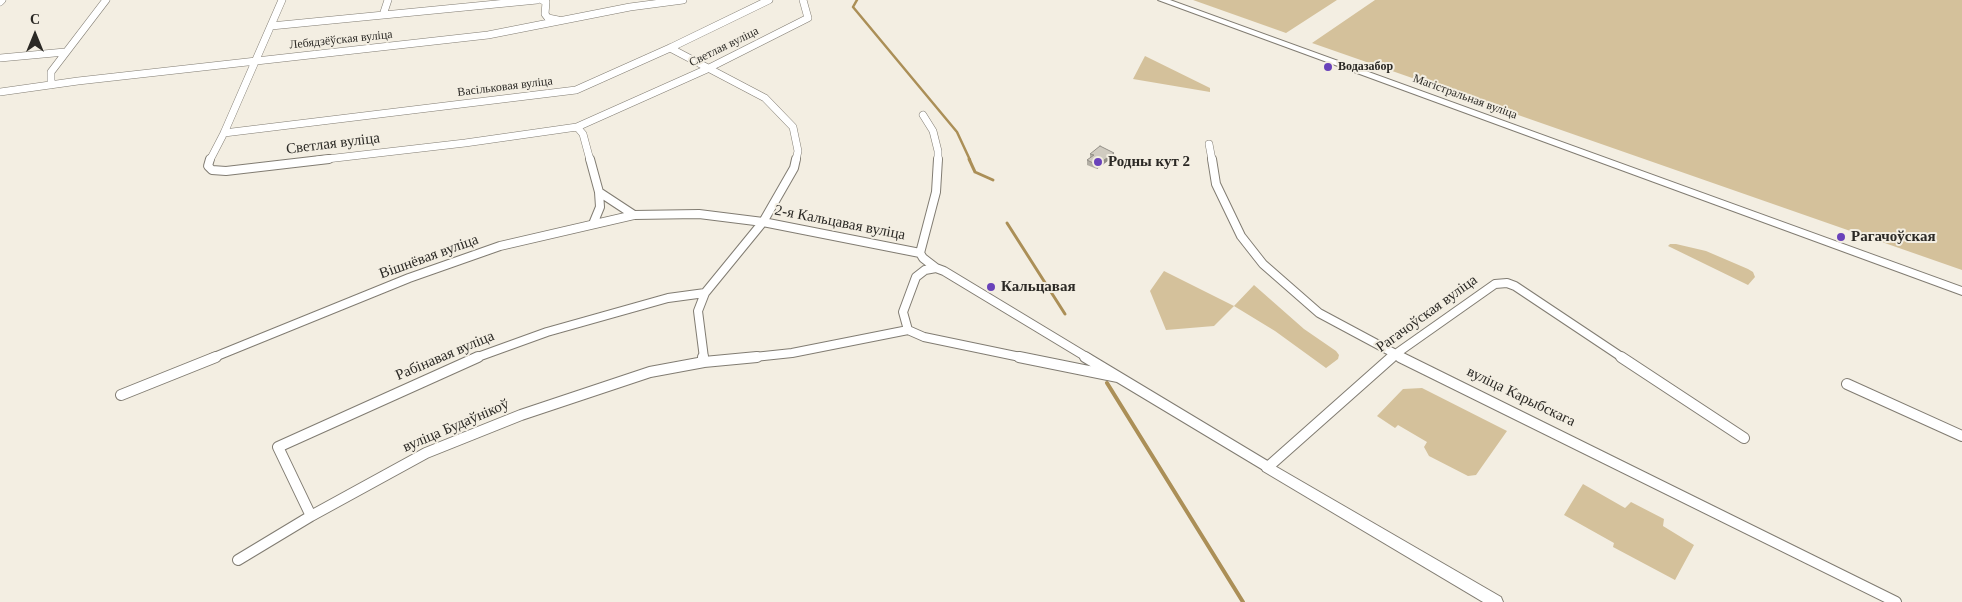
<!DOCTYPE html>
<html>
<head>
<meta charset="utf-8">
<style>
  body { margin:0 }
  #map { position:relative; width:1962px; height:602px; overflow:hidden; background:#f3eee2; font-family:Georgia,serif }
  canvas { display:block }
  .north { position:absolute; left:10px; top:10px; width:50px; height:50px; -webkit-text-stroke:4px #f3eee2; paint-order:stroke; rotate:0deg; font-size:14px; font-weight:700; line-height:20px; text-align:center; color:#2b2925 }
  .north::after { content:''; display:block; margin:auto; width:18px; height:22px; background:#2b2925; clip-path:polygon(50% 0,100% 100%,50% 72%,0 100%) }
</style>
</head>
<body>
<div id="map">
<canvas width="1962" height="602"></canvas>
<div class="north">С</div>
</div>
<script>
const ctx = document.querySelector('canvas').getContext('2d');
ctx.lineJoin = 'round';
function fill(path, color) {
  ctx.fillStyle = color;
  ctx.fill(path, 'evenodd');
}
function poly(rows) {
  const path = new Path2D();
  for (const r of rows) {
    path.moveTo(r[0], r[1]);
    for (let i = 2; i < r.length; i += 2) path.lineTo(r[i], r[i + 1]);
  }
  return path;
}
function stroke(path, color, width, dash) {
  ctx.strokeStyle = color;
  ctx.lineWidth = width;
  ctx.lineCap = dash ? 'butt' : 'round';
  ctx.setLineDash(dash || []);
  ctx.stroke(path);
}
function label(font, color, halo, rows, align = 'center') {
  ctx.font = font + ' Georgia,serif';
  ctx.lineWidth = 4;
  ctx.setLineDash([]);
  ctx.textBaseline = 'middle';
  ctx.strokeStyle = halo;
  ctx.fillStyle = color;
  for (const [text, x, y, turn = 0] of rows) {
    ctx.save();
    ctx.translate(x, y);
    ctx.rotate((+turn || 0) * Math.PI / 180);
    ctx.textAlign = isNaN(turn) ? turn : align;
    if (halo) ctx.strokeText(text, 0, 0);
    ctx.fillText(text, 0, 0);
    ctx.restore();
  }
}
const green = poly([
  [1193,0,1337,0,1286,33],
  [1375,0,1962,0,1962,270,1312,43],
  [1145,56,1210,88,1210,92,1133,79],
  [1670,244,1676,244,1706,251,1748,269,1753,272,1755,277,1748,285,1668,246],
  [1164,271,1234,306,1254,285,1304,329,1336,351,1339,355,1338,359,1326,368,1275,331,1234,306,1214,326,1166,330,1150,291],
  [1422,388,1507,431,1476,475,1468,476,1429,456,1424,447,1427,442,1398,425,1395,428,1377,416,1403,389],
  [1583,484,1625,508,1631,502,1664,519,1663,526,1694,545,1675,580,1613,547,1614,543,1564,515]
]);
const streamFar2 = poly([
  [857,0,853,7,957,132,970,160]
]);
const streamFar1 = poly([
  [969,159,975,172,993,180],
  [1007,223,1065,314]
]);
const stream = poly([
  [1107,383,1243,602]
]);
const minorFar2 = poly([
  [542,0,546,2,545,14,548,18,558,20],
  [0,2,2,0],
  [383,15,388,0],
  [271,26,537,0],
  [670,48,765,98,793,127,798,151,796,160],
  [0,58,65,52],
  [51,85,51,72,106,0],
  [0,92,78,81,488,35,630,7,683,0],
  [923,115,933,131,938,151,938,160],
  [577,127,583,134,590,160],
  [224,133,576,90,670,48,769,0],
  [1209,144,1212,160],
  [210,160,224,133,282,0],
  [318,160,465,143,577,127,707,69,808,18,803,0]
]);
const minorFar1 = poly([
  [210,159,208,166,212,170,226,171,329,159],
  [590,159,599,192,634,215],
  [1212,159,1216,184,1241,236,1263,264,1319,313,1403,358],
  [593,224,600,207,599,192],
  [920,253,936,192,938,159],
  [920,253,923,258,936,268],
  [212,358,409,278,500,246,634,215,699,214,763,222,920,253],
  [475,358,547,332,668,298,705,293],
  [704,358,698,311,705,293,763,222,794,168,796,159],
  [745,358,792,353,908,330],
  [1025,358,924,337,908,330,903,312,916,277,925,270,936,268,944,271,1088,358],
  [1390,358,1495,284,1507,283,1515,286,1623,358]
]);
const minor = poly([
  [703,357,704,362],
  [1019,357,1118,377],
  [1085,357,1268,467,1392,357],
  [1400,357,1896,602],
  [1621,357,1744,438],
  [1847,384,1962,436],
  [121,395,216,357],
  [311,516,278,447,478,357],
  [238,560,311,516,426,453,521,415,650,372,704,362,757,357]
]);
const tertiary = poly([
  [1268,462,1501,597,1503,602,1483,602,1263,471,1261,467,1263,463,1268,462]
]);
const secondary = poly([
  [1158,0,1170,0,1962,287,1962,295,1158,0]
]);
const wall = poly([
  [1090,154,1113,157,1097,169,1087,165,1087,160,1090,158]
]);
const shadedWall = poly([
  [1114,153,1113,157,1097,169,1097,165]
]);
const building = poly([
  [1100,146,1114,153,1097,165,1087,160,1094,155,1090,154,1100,146]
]);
const markers = [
  [1328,67,5,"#6942ba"],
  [1098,162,5,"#6942ba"],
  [1841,237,5,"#6942ba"],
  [991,287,5,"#6942ba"]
];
const farStreetnames = [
  ["Лебядзёўская вуліца",341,40,-6],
  ["Светлая вуліца",724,47,-26],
  ["Васільковая вуліца",505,87,-7],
  ["Магістральная вуліца",1465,97,20]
];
const farPoinames = [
  ["Водазабор",1338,67]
];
const streetNames = [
  ["Светлая вуліца",333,144,-7],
  ["2-я Кальцавая вуліца",840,223,11],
  ["Вішнёвая вуліца",429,257,-20],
  ["Рагачоўская вуліца",1427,314,-36],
  ["Рабінавая вуліца",445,356,-23],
  ["вуліца Карыбскага",1521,397,26],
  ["вуліца Будаўнікоў",456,426,-23]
];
const poiNames = [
  ["Родны кут 2",1108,162],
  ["Рагачоўская",1851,237],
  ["Кальцавая",1001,287]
];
fill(green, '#d4c19b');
stroke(streamFar2, '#ab8f57', 2.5);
stroke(streamFar1, '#ab8f57', 3);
stroke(stream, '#ab8f57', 4);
stroke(minorFar2, '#817c72', 8);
stroke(minorFar1, '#817c72', 10);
stroke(minor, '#817c72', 12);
stroke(tertiary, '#817c72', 2);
stroke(secondary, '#817c72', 2);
stroke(minorFar2, '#fff', 7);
stroke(minorFar1, '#fff', 8);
stroke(minor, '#fff', 10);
fill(tertiary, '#fff');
fill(secondary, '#fff');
fill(wall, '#b3afa5');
fill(shadedWall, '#928e86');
fill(building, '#d0cbc0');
stroke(building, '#928e86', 1);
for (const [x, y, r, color] of markers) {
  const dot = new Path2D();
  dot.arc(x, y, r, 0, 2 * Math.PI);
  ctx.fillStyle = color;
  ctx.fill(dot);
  stroke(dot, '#f3eee2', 2);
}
label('12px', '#2b2925', '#f3eee2', farStreetnames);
label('bold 12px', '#2b2925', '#f3eee2', farPoinames, 'left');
label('15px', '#2b2925', '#f3eee2', streetNames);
label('bold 15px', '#2b2925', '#f3eee2', poiNames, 'left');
</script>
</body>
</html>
